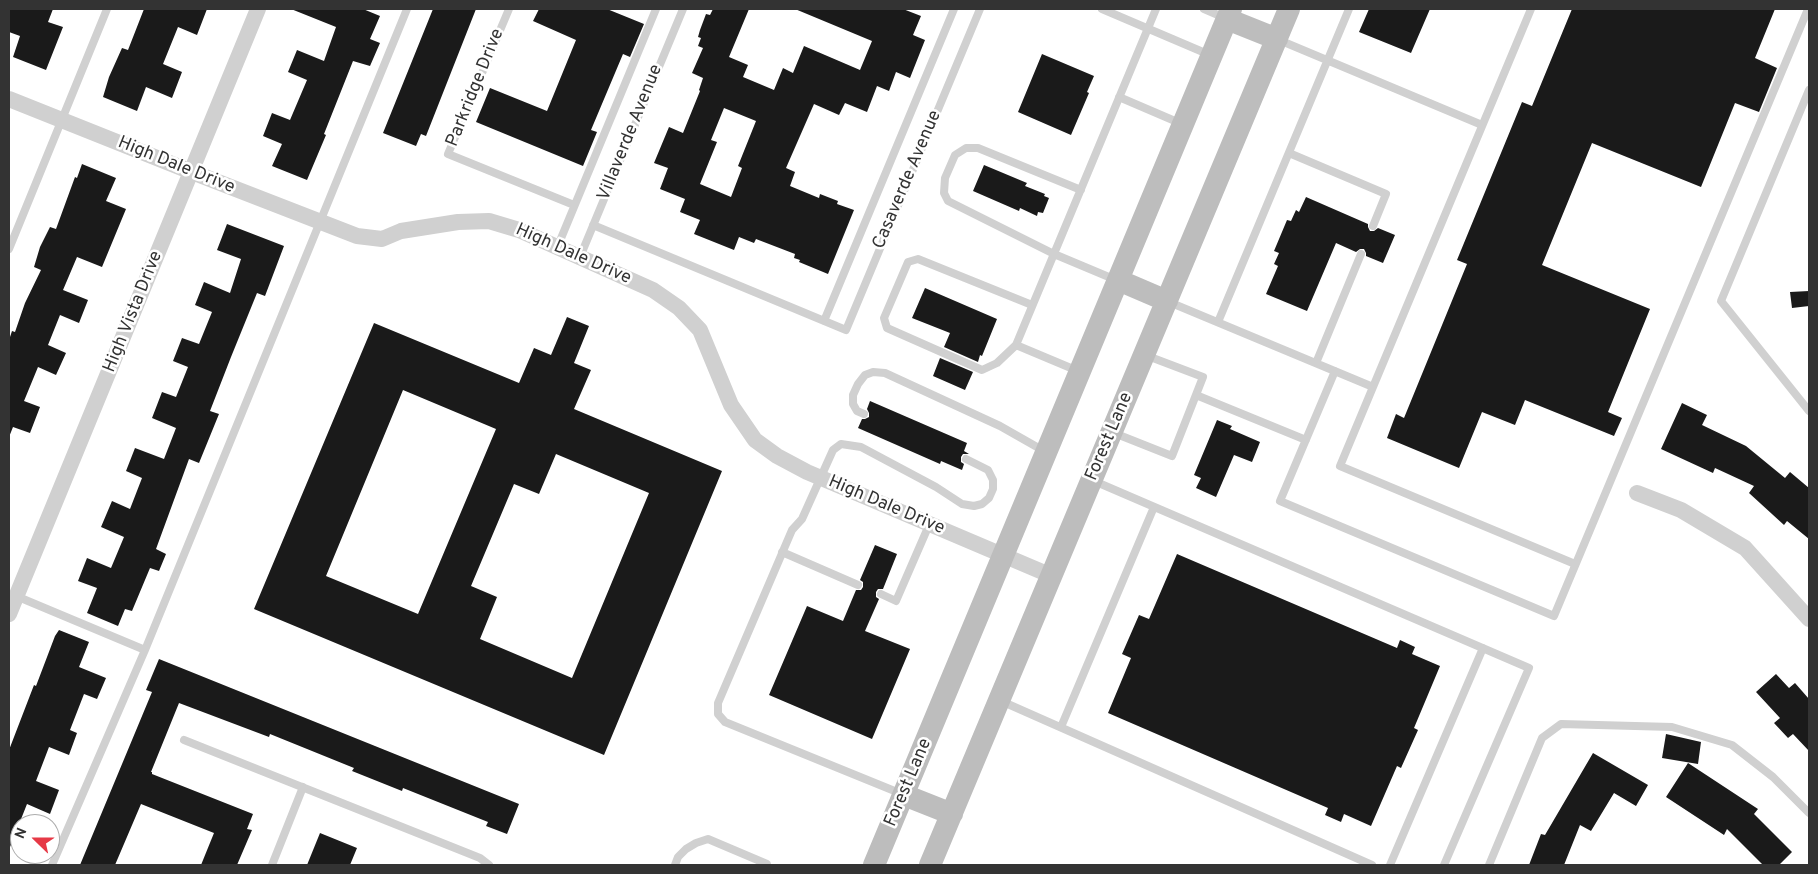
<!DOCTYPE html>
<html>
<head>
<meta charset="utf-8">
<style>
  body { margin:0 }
  #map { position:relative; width:1818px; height:874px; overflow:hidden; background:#fff; font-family:Overpass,sans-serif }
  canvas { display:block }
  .frame { position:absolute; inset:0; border:10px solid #333; pointer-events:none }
  .north { position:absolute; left:10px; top:814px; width:50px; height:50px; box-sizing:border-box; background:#fff; border:1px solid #adadad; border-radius:50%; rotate:292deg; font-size:14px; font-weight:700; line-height:20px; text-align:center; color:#333 }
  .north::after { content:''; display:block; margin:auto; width:18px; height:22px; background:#e63946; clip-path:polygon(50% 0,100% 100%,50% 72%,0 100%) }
</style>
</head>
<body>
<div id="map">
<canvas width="1818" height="874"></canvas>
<div class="frame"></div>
<div class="north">N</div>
</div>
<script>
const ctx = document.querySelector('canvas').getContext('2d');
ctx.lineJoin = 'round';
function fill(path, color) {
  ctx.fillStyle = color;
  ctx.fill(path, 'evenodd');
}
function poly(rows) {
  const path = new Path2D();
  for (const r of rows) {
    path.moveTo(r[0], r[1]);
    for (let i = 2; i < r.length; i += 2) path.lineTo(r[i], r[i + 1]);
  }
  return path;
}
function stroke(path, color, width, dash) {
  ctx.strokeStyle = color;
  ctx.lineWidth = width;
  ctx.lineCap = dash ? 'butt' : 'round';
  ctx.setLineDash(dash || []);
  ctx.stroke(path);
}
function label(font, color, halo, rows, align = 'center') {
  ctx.font = font + ' Overpass,sans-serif';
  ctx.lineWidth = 5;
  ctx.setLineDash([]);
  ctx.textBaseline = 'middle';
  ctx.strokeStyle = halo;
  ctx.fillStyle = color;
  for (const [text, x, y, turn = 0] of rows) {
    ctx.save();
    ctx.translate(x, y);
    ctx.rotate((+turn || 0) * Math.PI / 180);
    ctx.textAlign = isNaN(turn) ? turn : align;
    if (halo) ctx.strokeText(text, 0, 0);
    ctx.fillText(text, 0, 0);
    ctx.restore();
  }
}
const building = poly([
  [9,9,53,9,48,22,63,27,46,70,13,57,20,36,9,32],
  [144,9,207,9,197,35,178,27,163,64,182,72,172,98,146,87,137,111,103,97,109,77,122,48,128,50],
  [291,9,363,9,380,16,370,39,380,43,370,66,353,61,324,134,326,135,307,180,272,166,282,144,263,136,272,113,290,120,307,80,288,72,297,50,324,61,336,27],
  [433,9,476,9,426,136,421,134,416,146,383,133],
  [539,9,607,9,644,24,630,57,623,54,591,130,597,132,583,166,476,122,490,88,547,111,576,40,533,21],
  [713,9,749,9,729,57,748,65,743,77,774,90,783,68,793,73,804,46,860,70,872,41,795,9,903,9,921,16,913,35,925,40,910,78,896,72,889,91,877,86,867,112,845,103,839,115,814,104,786,168,795,172,790,186,819,198,820,194,838,201,837,204,854,210,828,274,799,262,800,260,794,258,795,254,756,239,754,243,739,237,734,250,694,234,700,220,680,212,685,199,660,189,668,168,654,163,669,127,683,133,700,91,699,90,703,78,692,73,703,48,698,46,701,38,698,37,700,30,706,14,710,15],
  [724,108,756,121,738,166,742,168,731,197,700,184,717,142,711,140],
  [1369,9,1430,9,1411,53,1359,32],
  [1572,9,1775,9,1755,58,1777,68,1759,112,1735,103,1701,187,1592,143,1542,265,1650,309,1608,412,1622,418,1614,436,1525,400,1515,425,1482,412,1459,468,1387,438,1396,414,1404,418,1467,264,1457,260,1522,102,1532,106],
  [1042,54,1094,76,1087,92,1089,93,1071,135,1018,112],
  [82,164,116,178,106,201,126,209,102,267,77,257,63,290,88,300,79,323,60,315,48,345,66,353,56,375,38,367,24,401,40,407,30,433,13,427,9,437,9,340,12,331,15,332,25,303,41,270,34,267,40,247,50,227,56,229,75,177,77,178],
  [984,165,1027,183,1025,186,1045,194,1044,196,1049,198,1043,213,1038,212,1037,216,1020,208,1019,211,973,191],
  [1306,197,1368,224,1368,227,1370,231,1374,231,1378,228,1395,235,1383,263,1366,256,1366,253,1364,249,1360,249,1356,252,1336,243,1307,311,1266,294,1278,266,1274,264,1279,253,1274,251,1287,220,1291,221,1296,210,1299,212],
  [227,224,284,246,265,296,257,293,231,357,210,411,219,414,199,463,189,459,156,549,166,554,159,571,150,568,132,611,125,609,118,626,87,613,97,588,78,581,87,558,111,568,124,537,101,527,112,501,130,509,142,478,126,471,135,448,164,459,176,428,152,418,162,392,176,397,188,367,173,361,182,338,199,344,212,312,195,305,204,282,230,293,241,259,217,250],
  [925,288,997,319,982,356,980,355,978,362,944,347,950,333,912,318],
  [1809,291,1809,306,1792,308,1790,292],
  [567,317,589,326,574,363,591,370,574,409,722,471,604,755,254,609,374,323,519,383,534,348,551,355],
  [403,390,496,429,418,614,326,576],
  [556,454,649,493,572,678,480,639,497,597,471,586,514,484,539,494],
  [940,358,973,372,965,390,933,376],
  [870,401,967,443,964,451,969,454,963,454,961,457,961,462,964,464,962,470,941,461,940,464,858,428,862,419,865,419,869,417,869,413,867,409],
  [1682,403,1707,415,1702,425,1746,446,1785,478,1790,472,1809,488,1809,539,1787,521,1784,525,1749,493,1754,486,1715,468,1713,473,1661,449],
  [1217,420,1232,426,1230,429,1260,442,1252,462,1234,455,1216,497,1196,488,1201,478,1194,475],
  [875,545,897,554,883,589,878,589,876,592,876,597,879,599,865,631,910,649,872,739,769,695,807,606,843,621,856,590,861,590,863,587,863,582,860,580],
  [1177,554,1397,648,1400,640,1415,647,1412,654,1440,666,1414,728,1418,730,1401,768,1397,766,1371,826,1344,814,1341,822,1325,815,1328,808,1108,713,1131,658,1122,654,1139,615,1149,619],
  [59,630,89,642,79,667,106,678,97,699,84,694,70,730,77,733,69,755,49,747,36,781,59,790,50,814,27,804,10,847,9,847,9,750,34,685,36,686,55,636],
  [159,659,519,804,507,834,486,826,488,822,403,788,402,791,352,771,354,768,270,734,269,737,179,703,151,772,152,772,152,774,253,814,247,829,252,830,237,865,201,865,214,833,141,804,115,865,80,865,152,692,146,690],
  [1776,674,1789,688,1795,683,1809,699,1809,751,1793,734,1788,738,1774,723,1780,718,1756,692],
  [1666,734,1701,742,1698,764,1662,758],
  [1593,753,1648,785,1636,806,1614,793,1591,831,1580,825,1564,865,1529,865,1541,834,1545,835],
  [1688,763,1758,809,1754,814,1792,852,1779,865,1763,865,1727,829,1724,835,1666,797],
  [320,833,357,848,350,865,307,865]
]);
const lane = poly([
  [509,9,448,154,574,205],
  [1102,9,1210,55],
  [1204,9,1225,18],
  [1279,40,1482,125],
  [1809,90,1721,301,1809,411],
  [1119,97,1182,124],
  [1289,153,1386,194,1373,226],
  [1081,190,978,148,966,148,955,155,945,178,944,193,948,201,1054,254,1116,280],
  [593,225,846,330,980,9],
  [557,248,656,9],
  [9,249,107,9],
  [580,257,683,9],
  [1169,302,1373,387,1340,466,1575,564],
  [824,321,954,9],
  [1218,322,1349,9],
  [1016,345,997,363,982,370,887,328,884,318,908,262,918,259,1032,305],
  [1316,363,1361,254],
  [1078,371,1016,345,1156,9],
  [1335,371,1280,501,1554,616,1808,9],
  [1373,387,1531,9],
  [1196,395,1306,440],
  [864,414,857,411,853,404,853,395,858,384,865,375,873,372,885,373,1000,426,1044,451],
  [1114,433,1172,456,1203,377,1145,355],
  [1094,481,1529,668,1444,865],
  [782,552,858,585],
  [881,594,896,601,929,525],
  [16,596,145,650],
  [1001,701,1372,865],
  [1061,727,1154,507],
  [184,740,480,858,489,865],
  [902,794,725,722,718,714,718,703,792,530,802,519,833,450,841,444,861,447,936,487,962,504,974,506,982,504,989,498,993,489,993,480,988,470,966,459],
  [52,865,145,650,407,9],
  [272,865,303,787],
  [675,865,678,857,686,849,696,843,708,839,767,864,767,865],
  [1390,865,1483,648],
  [1489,865,1542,738,1561,724,1672,727,1732,745,1773,777,1809,813]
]);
const street = poly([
  [9,99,192,172,357,236,382,239,401,231,458,222,489,221,519,230,653,290,679,308,700,330,731,405,755,440,777,456,807,472,1052,576],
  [1637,493,1681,510,1745,548,1809,619],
  [9,614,258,9]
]);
const secondary = poly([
  [1227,19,1277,39],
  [1118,280,1167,301],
  [904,795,952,814],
  [874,865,1231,9],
  [930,865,1289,9]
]);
const streetNames = [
  ["Parkridge Drive",476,88,-68],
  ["Villaverde Avenue",631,133,-68],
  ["High Dale Drive",176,166,22],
  ["Casaverde Avenue",908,180,-67],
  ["High Dale Drive",573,255,24],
  ["High Vista Drive",134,312,-68],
  ["Forest Lane",1110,437,-67],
  ["High Dale Drive",886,506,23],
  ["Forest Lane",909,783,-67]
];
fill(building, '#1a1a1a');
stroke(lane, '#d0d0d0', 8);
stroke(street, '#d0d0d0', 16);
stroke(secondary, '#bdbdbd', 22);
label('18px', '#333', '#fff', streetNames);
</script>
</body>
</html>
